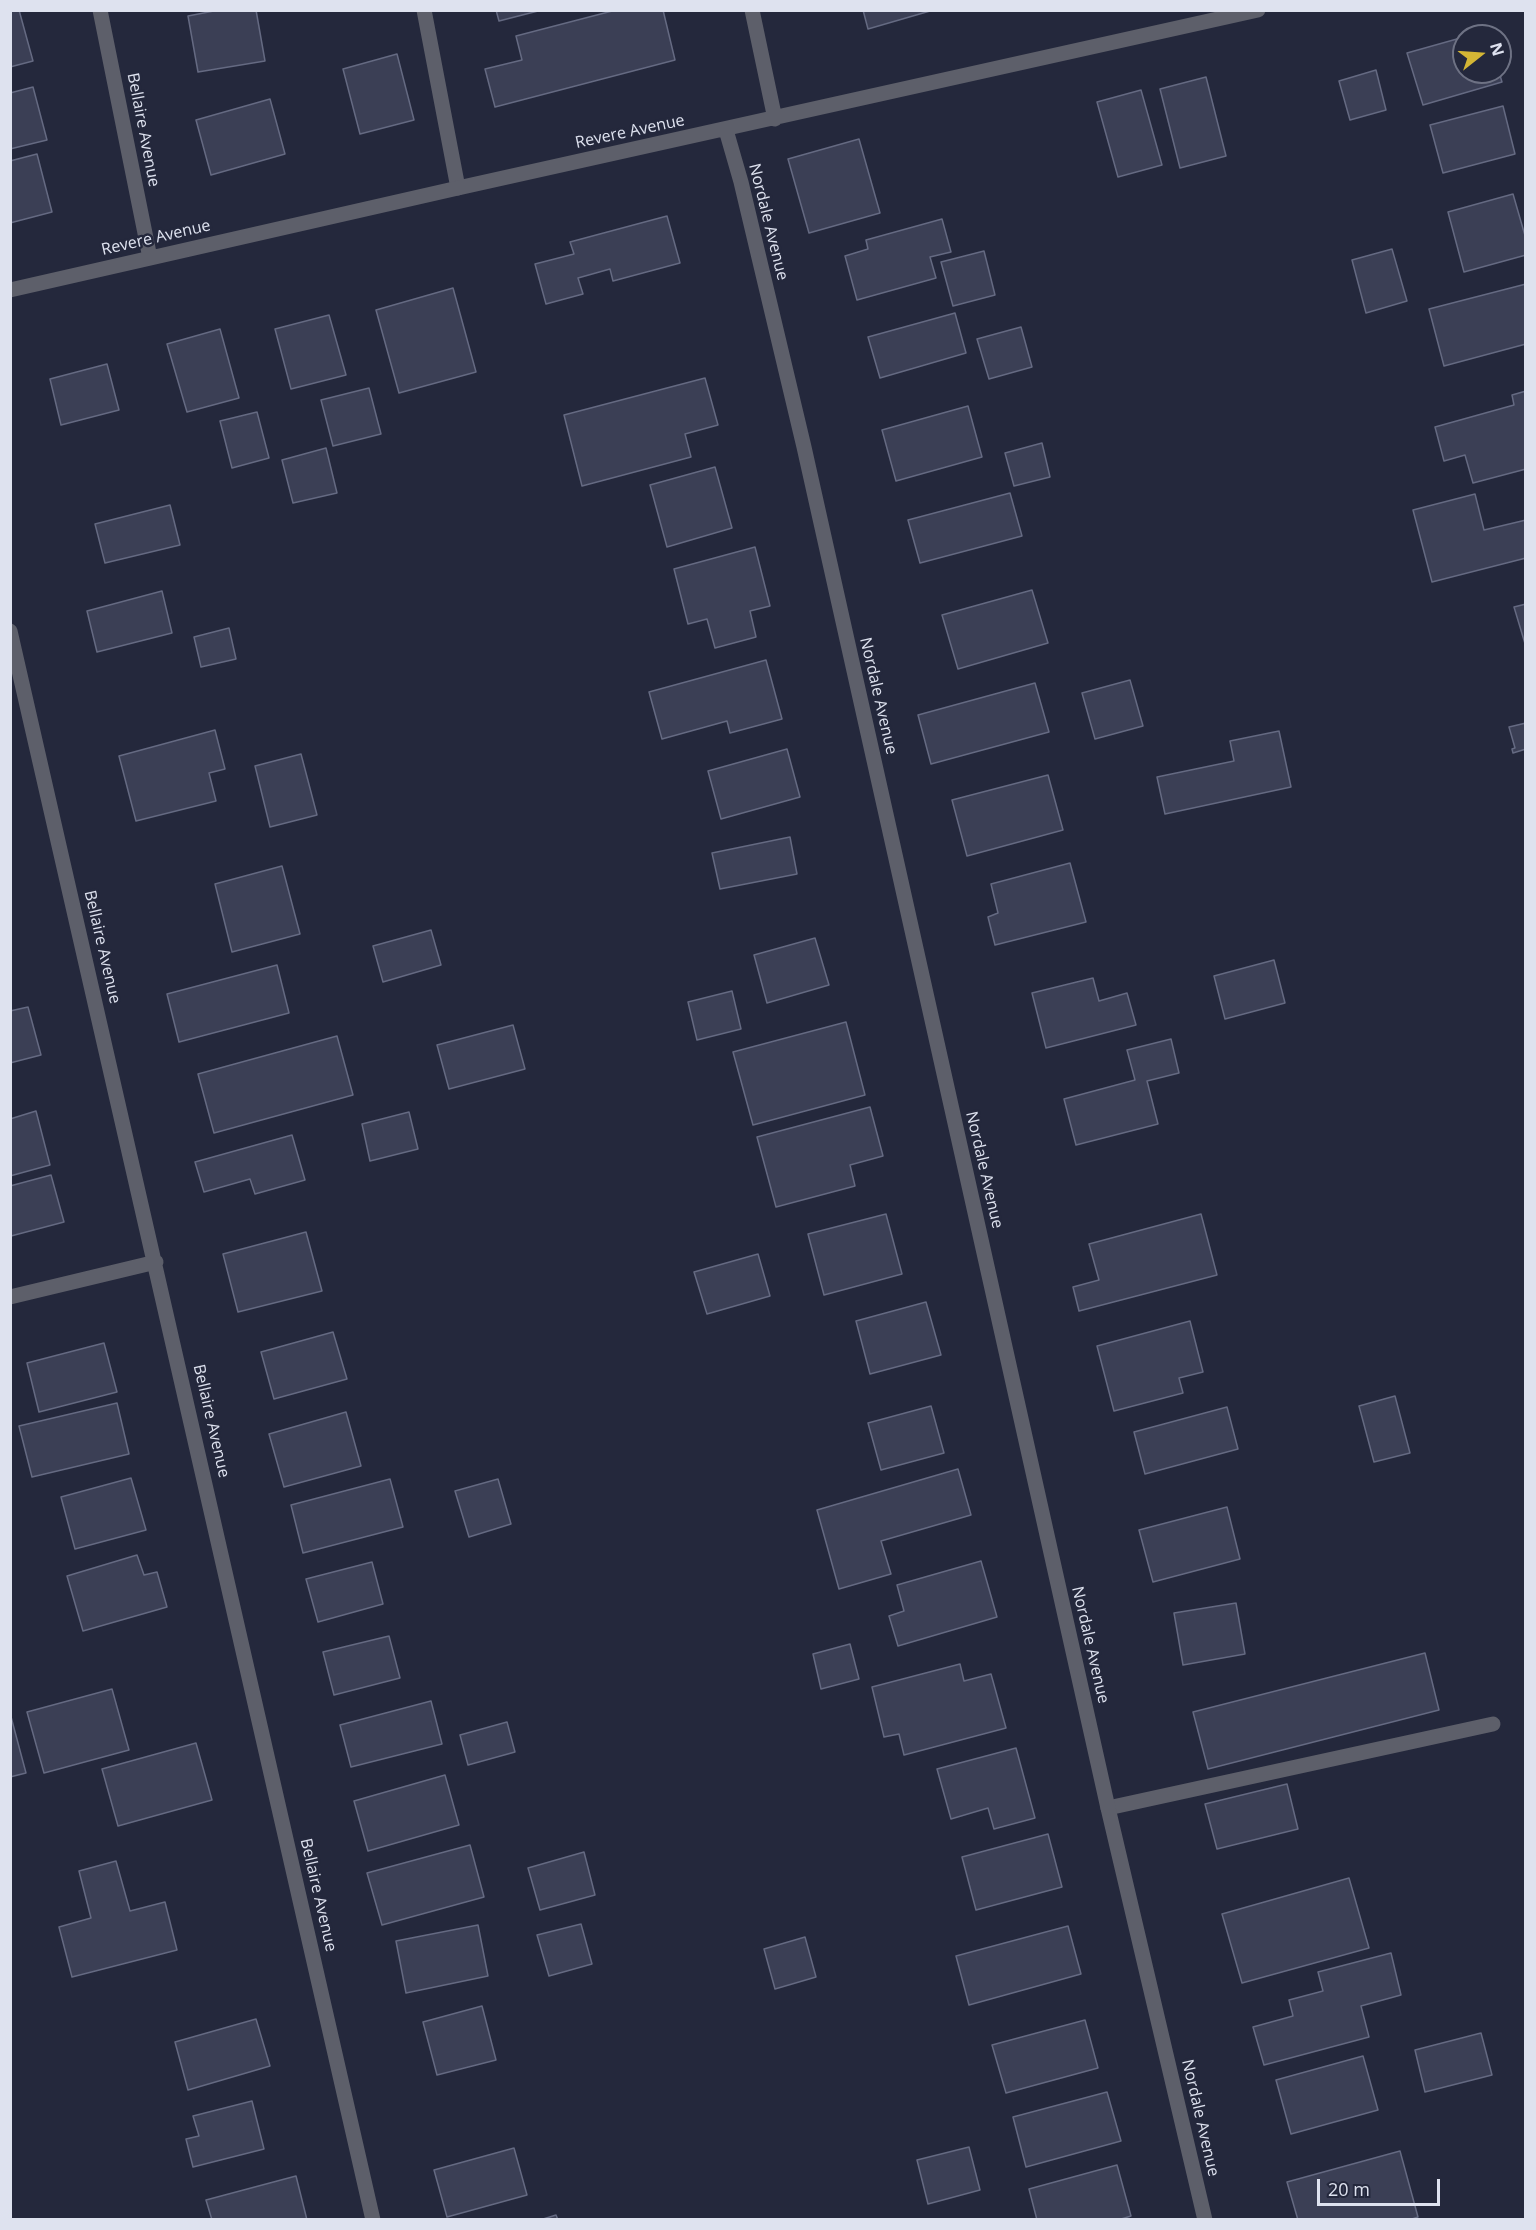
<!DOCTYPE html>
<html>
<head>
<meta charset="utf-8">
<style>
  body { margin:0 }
  #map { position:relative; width:1536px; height:2230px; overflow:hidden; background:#24283c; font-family:"Open Sans",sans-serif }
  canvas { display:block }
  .frame { position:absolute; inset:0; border:12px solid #dee2ef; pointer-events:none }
  .north { position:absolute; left:1452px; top:24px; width:60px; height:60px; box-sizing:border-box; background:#24283c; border:2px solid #6e7284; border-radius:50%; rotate:73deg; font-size:16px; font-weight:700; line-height:24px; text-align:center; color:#dee2ef }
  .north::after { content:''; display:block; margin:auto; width:21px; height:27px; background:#d4b635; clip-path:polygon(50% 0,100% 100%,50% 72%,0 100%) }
  .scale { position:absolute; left:1317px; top:2179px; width:123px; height:27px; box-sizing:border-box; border:3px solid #dee2ef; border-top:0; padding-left:8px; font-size:18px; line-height:21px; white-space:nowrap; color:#dee2ef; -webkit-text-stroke:4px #24283c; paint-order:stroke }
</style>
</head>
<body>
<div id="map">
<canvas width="1536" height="2230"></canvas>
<div class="frame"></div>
<div class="north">N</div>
<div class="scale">20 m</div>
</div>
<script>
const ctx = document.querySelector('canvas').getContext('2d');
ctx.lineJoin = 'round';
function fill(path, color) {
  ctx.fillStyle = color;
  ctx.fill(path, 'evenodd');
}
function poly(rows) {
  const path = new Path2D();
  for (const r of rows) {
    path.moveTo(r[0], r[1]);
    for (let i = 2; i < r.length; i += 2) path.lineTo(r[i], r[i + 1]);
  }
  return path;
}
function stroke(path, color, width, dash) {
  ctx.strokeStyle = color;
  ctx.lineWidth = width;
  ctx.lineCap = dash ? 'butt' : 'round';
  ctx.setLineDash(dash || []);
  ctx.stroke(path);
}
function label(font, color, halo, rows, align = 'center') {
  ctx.font = font + ' "Open Sans",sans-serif';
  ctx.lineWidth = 5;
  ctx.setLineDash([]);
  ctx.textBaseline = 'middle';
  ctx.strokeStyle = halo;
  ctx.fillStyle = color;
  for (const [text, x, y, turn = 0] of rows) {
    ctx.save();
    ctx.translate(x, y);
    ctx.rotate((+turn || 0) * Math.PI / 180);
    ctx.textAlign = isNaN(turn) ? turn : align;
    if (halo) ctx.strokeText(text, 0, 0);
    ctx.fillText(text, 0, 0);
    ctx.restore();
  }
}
const building = poly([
  [10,10,19,10,33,61,10,67,10,10],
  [219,10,256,10,265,61,198,72,188,16,219,10],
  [496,10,538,10,538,11,499,21,496,10],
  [616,10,663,10,675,60,495,107,485,69,522,60,516,36,616,10],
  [863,10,930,10,930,11,868,29,863,10],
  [1487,30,1489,36,1467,36,1487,30],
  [1464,37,1464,72,1499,72,1502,82,1423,105,1407,53,1464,37],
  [397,54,414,120,360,134,343,69,397,54],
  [1376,70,1386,110,1350,120,1339,81,1376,70],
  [1206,77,1226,156,1180,168,1160,89,1206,77],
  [33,87,47,140,10,149,10,93,33,87],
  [1141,90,1162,165,1118,177,1097,102,1141,90],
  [270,99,285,154,211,175,196,120,270,99],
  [1503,106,1515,154,1443,173,1430,125,1503,106],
  [859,139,880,213,809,233,788,159,859,139],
  [37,154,52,212,10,223,10,161,37,154],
  [1513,194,1526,239,1526,255,1464,272,1448,212,1513,194],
  [667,216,680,263,613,281,610,269,578,278,583,294,546,304,535,264,574,254,570,242,667,216],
  [942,219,951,252,930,257,936,278,857,300,845,256,868,249,866,240,942,219],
  [1392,249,1407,301,1366,313,1352,260,1392,249],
  [984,251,995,295,953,306,941,262,984,251],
  [1526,284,1526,344,1444,366,1429,309,1526,284],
  [453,288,476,372,399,393,376,310,453,288],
  [955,313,966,353,880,378,868,337,955,313],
  [329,315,346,375,291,389,275,329,329,315],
  [1021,327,1032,367,989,379,977,339,1021,327],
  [220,329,239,398,187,412,167,344,220,329],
  [107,364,119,410,61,425,50,379,107,364],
  [705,378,718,425,685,434,691,457,582,486,564,415,705,378],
  [369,388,381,434,333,446,321,400,369,388],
  [1526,391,1526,469,1473,483,1465,455,1444,461,1435,427,1514,405,1512,395,1526,391],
  [968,406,982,457,896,481,882,430,968,406],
  [257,412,269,458,232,468,220,421,257,412],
  [1042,443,1050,477,1014,486,1005,453,1042,443],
  [326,448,337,493,293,503,282,460,326,448],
  [715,467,732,528,667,547,650,485,715,467],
  [1010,493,1022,536,920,563,908,520,1010,493],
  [1475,494,1484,530,1526,520,1526,558,1432,582,1413,510,1475,494],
  [170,505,180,545,105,563,95,524,170,505],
  [755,547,770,606,750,611,756,637,715,648,707,619,688,624,674,569,755,547],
  [1032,590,1048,643,958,669,942,615,1032,590],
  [162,591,172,633,97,652,87,611,162,591],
  [1526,604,1526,647,1514,607,1526,604],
  [229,628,236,659,201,667,194,637,229,628],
  [766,660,782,719,730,733,727,721,662,739,649,692,766,660],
  [1130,680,1143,726,1095,739,1082,693,1130,680],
  [1035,683,1049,732,931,764,918,715,1035,683],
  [1526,723,1526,749,1513,753,1512,749,1515,748,1509,727,1526,723],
  [215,730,225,769,209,773,216,801,136,821,119,756,215,730],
  [1279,731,1291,787,1165,814,1157,777,1234,761,1230,741,1279,731],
  [787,749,800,797,721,819,708,771,787,749],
  [301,754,317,815,270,827,255,766,301,754],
  [1048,775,1063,830,967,856,952,800,1048,775],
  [790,837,797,874,720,889,712,853,790,837],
  [1070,863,1086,922,995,945,988,917,998,913,991,884,1070,863],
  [282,866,300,934,232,952,215,884,282,866],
  [431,930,441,965,383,982,373,946,431,930],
  [815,938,829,985,767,1003,754,955,815,938],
  [1274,960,1285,1003,1225,1019,1214,976,1274,960],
  [277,965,289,1013,179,1042,167,994,277,965],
  [1093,978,1099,1001,1127,993,1136,1025,1046,1048,1032,993,1093,978],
  [732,991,741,1029,697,1040,688,1002,732,991],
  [28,1007,41,1055,10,1063,10,1011,28,1007],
  [846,1022,865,1095,753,1125,733,1052,846,1022],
  [513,1025,525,1069,449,1089,437,1045,513,1025],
  [337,1036,353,1095,214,1133,198,1074,337,1036],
  [1171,1039,1179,1073,1147,1081,1158,1124,1076,1145,1064,1099,1135,1080,1127,1050,1171,1039],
  [870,1107,883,1156,850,1165,855,1186,776,1207,757,1137,870,1107],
  [36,1111,50,1165,10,1176,10,1119,36,1111],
  [409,1112,418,1149,370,1161,362,1124,409,1112],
  [292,1135,305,1180,255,1194,250,1179,204,1192,195,1162,292,1135],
  [51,1175,64,1222,11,1236,10,1186,51,1175],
  [886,1214,902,1274,824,1295,808,1234,886,1214],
  [1201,1214,1217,1275,1079,1311,1073,1287,1099,1280,1089,1244,1201,1214],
  [306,1232,322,1291,238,1312,223,1254,306,1232],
  [758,1254,770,1296,707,1314,694,1272,758,1254],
  [926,1302,941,1355,870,1374,856,1321,926,1302],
  [1190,1321,1203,1372,1179,1378,1183,1393,1114,1411,1097,1346,1190,1321],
  [333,1332,347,1379,274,1399,261,1352,333,1332],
  [104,1343,117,1392,39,1412,27,1363,104,1343],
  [1395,1396,1410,1453,1374,1462,1359,1406,1395,1396],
  [117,1403,129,1454,32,1477,19,1426,117,1403],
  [931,1406,944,1453,881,1470,868,1423,931,1406],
  [1227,1407,1238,1449,1145,1474,1134,1432,1227,1407],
  [346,1412,361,1466,284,1487,269,1434,346,1412],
  [958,1469,971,1515,881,1541,891,1574,839,1589,817,1510,958,1469],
  [131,1478,146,1530,75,1549,61,1497,131,1478],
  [390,1479,403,1527,303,1553,291,1505,390,1479],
  [498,1479,511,1524,469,1537,455,1491,498,1479],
  [1227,1507,1240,1559,1153,1582,1139,1530,1227,1507],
  [137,1555,144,1575,157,1572,167,1607,83,1631,67,1576,137,1555],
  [981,1561,997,1617,898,1646,889,1616,904,1611,897,1585,981,1561],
  [372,1562,383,1604,318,1622,306,1579,372,1562],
  [1236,1603,1245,1654,1183,1665,1174,1613,1236,1603],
  [389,1636,400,1678,334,1695,323,1652,389,1636],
  [850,1644,859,1679,821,1689,813,1654,850,1644],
  [1425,1653,1439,1710,1208,1769,1193,1712,1425,1653],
  [960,1664,964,1681,991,1674,1006,1728,904,1755,899,1734,884,1737,872,1687,960,1664],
  [112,1689,129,1750,44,1773,27,1712,112,1689],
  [431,1701,442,1744,351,1767,340,1725,431,1701],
  [10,1713,26,1773,10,1777,10,1713],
  [507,1722,515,1752,468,1765,460,1735,507,1722],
  [196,1743,212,1800,118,1826,102,1769,196,1743],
  [1016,1748,1035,1818,994,1829,988,1808,951,1819,937,1769,1016,1748],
  [445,1775,459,1825,368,1851,354,1801,445,1775],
  [1287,1784,1298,1829,1217,1849,1205,1804,1287,1784],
  [1048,1834,1062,1887,976,1910,962,1857,1048,1834],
  [470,1845,484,1897,382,1925,367,1873,470,1845],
  [584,1852,595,1895,540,1910,528,1868,584,1852],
  [116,1861,130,1911,165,1902,177,1950,72,1977,59,1927,91,1918,79,1871,116,1861],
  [1349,1878,1369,1948,1242,1983,1222,1914,1349,1878],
  [581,1924,592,1964,549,1976,537,1935,581,1924],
  [478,1925,488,1976,406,1993,396,1941,478,1925],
  [1068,1926,1081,1974,969,2005,956,1956,1068,1926],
  [805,1937,816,1977,775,1989,764,1949,805,1937],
  [1391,1953,1401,1995,1361,2006,1369,2037,1264,2065,1253,2027,1293,2016,1289,2000,1323,1991,1318,1972,1391,1953],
  [482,2006,496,2060,437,2075,423,2022,482,2006],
  [256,2019,270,2066,188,2090,175,2042,256,2019],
  [1085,2020,1098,2068,1006,2093,992,2045,1085,2020],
  [1481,2033,1492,2075,1425,2092,1415,2050,1481,2033],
  [1363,2056,1378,2110,1291,2134,1276,2080,1363,2056],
  [1107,2092,1121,2141,1026,2167,1013,2117,1107,2092],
  [252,2101,264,2149,193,2167,186,2139,199,2136,193,2116,252,2101],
  [969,2147,980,2190,928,2204,917,2160,969,2147],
  [514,2148,527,2195,447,2217,434,2170,514,2148],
  [1400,2151,1418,2217,1409,2220,1298,2220,1287,2182,1400,2151],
  [1117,2165,1131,2216,1118,2220,1037,2220,1029,2189,1117,2165],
  [296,2176,307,2220,212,2220,206,2200,296,2176],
  [556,2215,558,2220,540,2220,556,2215]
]);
const service = poly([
  [424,10,458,188],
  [1108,1808,1493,1724]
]);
const minor = poly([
  [100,10,150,258],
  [752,10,775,119],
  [726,130,741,182,804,447,1108,1808,1205,2220],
  [10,290,458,188,1258,10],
  [10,631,373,2220],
  [10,1297,156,1262]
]);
const streetNames = [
  ["Bellaire Avenue",143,130,79],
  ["Revere Avenue",630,132,-12],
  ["Nordale Avenue",768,222,76],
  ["Revere Avenue",156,238,-13],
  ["Nordale Avenue",878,696,77],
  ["Bellaire Avenue",102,947,77],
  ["Nordale Avenue",984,1170,77],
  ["Bellaire Avenue",211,1421,77],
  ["Nordale Avenue",1090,1645,77],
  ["Bellaire Avenue",318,1895,77],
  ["Nordale Avenue",1200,2118,77]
];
fill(building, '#3b3f55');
stroke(building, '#656a82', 1.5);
stroke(service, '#5d5f6a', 15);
stroke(minor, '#5d5f6a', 15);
label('16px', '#dee2ef', '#24283c', streetNames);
</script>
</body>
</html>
